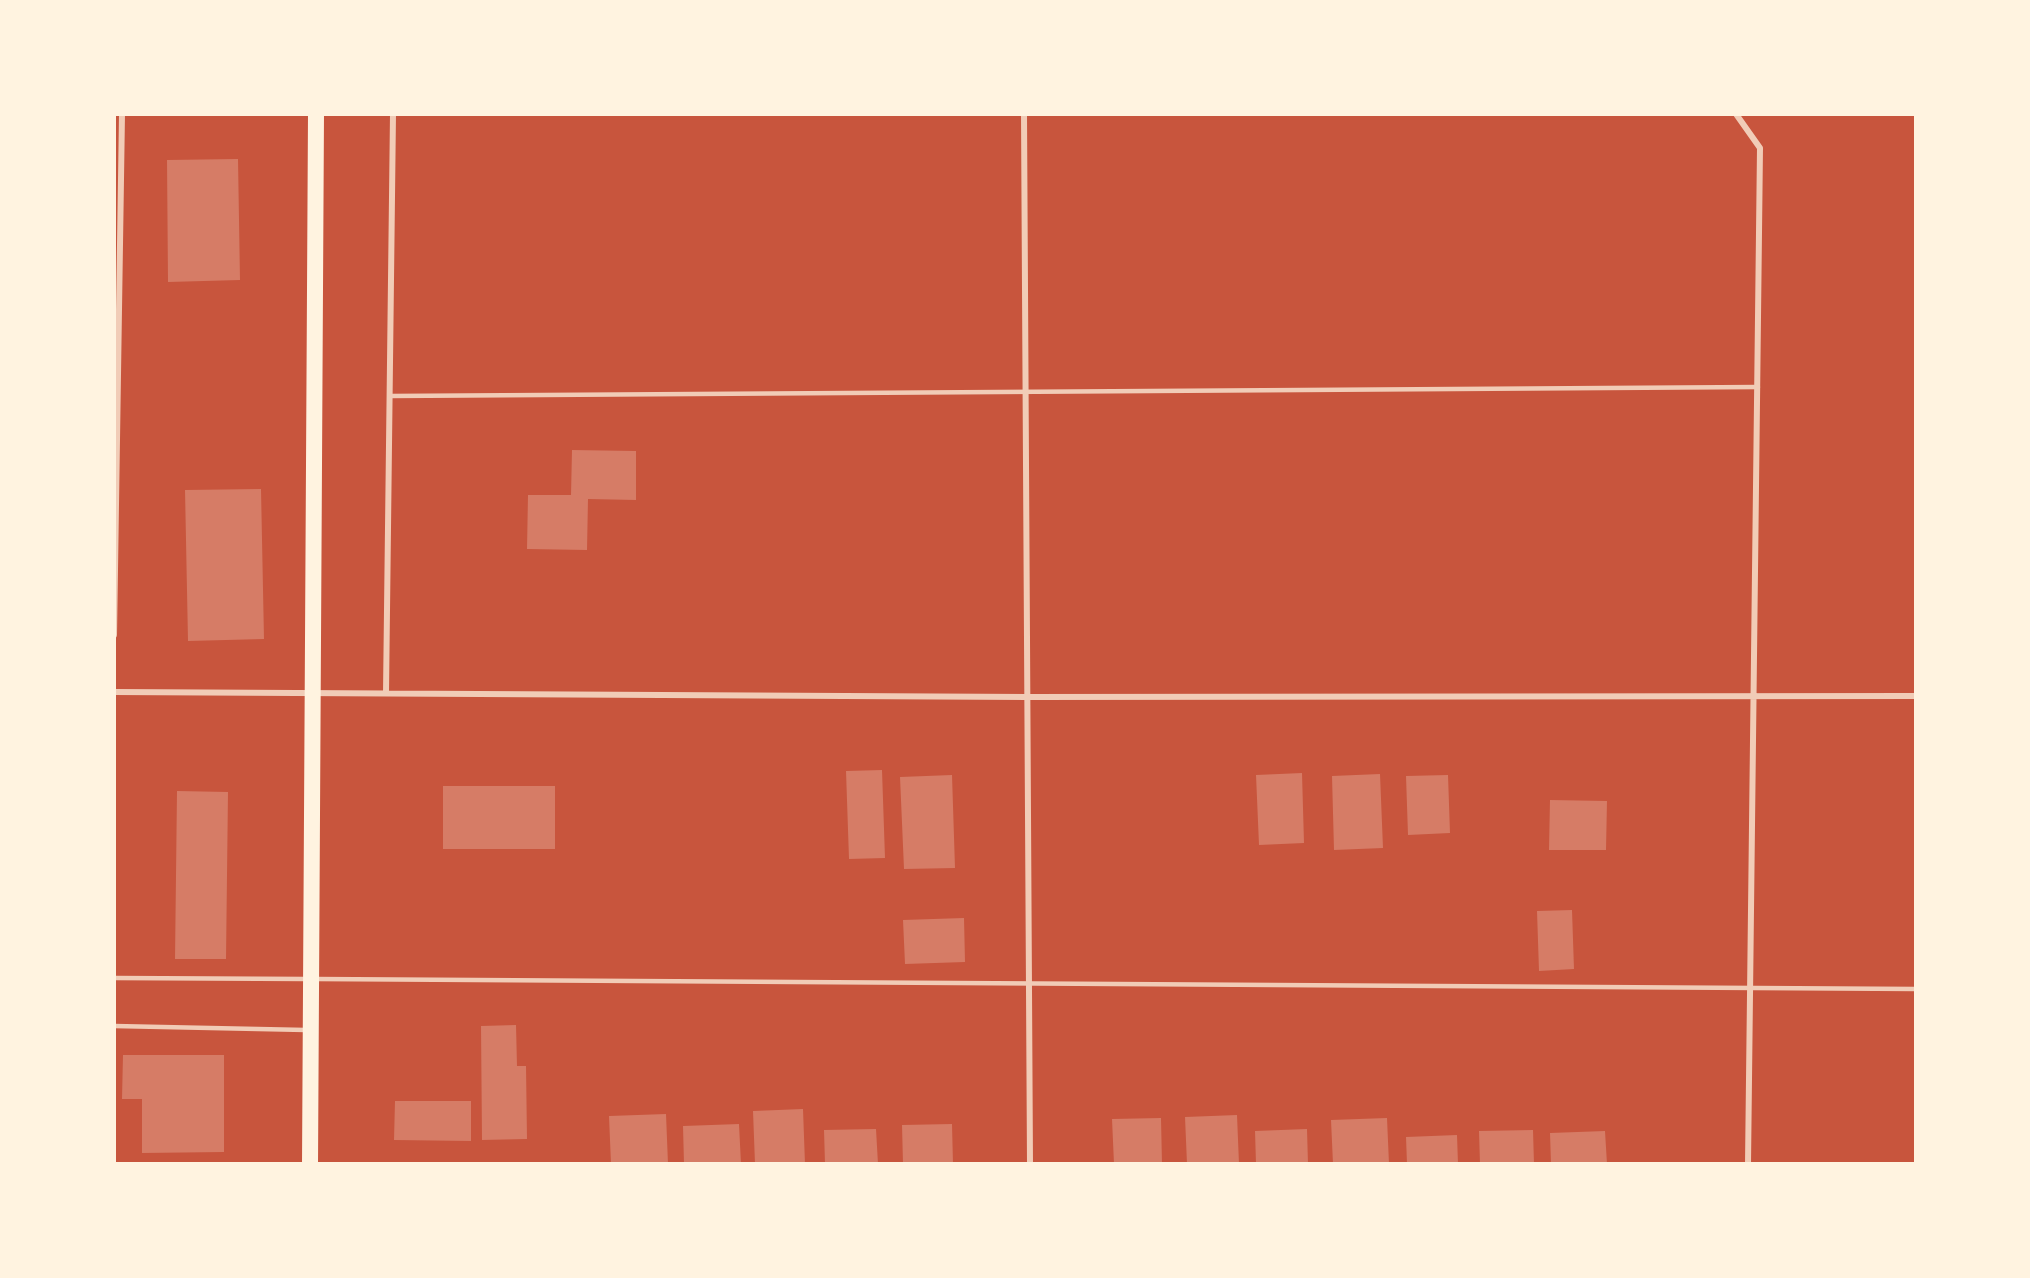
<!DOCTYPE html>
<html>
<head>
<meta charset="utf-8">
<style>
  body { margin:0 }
  #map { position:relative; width:2030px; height:1278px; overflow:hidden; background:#c8553d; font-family:"Libre Baskerville",serif }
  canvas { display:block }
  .frame { position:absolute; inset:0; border:116px solid #fff3e0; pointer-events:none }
</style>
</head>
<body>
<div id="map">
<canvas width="2030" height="1278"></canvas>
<div class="frame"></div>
</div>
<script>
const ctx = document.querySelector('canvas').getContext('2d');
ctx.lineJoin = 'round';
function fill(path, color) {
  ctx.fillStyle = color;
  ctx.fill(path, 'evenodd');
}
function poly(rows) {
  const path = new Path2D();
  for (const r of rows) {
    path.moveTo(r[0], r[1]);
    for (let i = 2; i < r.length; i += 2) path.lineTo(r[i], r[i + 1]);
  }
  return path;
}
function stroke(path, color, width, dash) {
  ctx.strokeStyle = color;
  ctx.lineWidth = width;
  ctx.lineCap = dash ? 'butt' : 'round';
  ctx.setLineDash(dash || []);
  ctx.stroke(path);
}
const building = poly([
  [238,159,240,280,168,282,167,160],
  [572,450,636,451,636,500,588,499,587,550,527,549,528,495,571,495],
  [261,489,264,639,188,641,185,490],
  [882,770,885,858,849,859,846,771],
  [1302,773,1304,843,1259,845,1256,775],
  [1380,774,1383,848,1334,850,1332,776],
  [952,775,955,868,904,869,900,777],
  [1448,775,1450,833,1408,835,1406,776],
  [443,786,555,786,555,849,443,849],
  [177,791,228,792,226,959,175,959],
  [1550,800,1607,801,1606,850,1549,850],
  [1572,910,1574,969,1539,971,1537,911],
  [964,918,965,962,905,964,903,920],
  [516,1025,517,1066,526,1066,527,1139,482,1140,481,1026],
  [123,1055,224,1055,224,1152,142,1153,142,1099,122,1099],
  [395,1101,471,1101,471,1141,394,1140],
  [803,1109,805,1164,755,1164,753,1111],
  [666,1114,668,1164,611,1164,609,1116],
  [1237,1115,1239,1164,1187,1164,1185,1117],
  [1161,1118,1162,1164,1114,1164,1112,1119],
  [1387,1118,1389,1164,1333,1164,1331,1120],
  [739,1124,741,1164,684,1164,683,1126],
  [952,1124,953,1164,903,1164,902,1125],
  [876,1129,878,1164,825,1164,824,1130],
  [1307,1129,1308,1164,1256,1164,1255,1131],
  [1533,1130,1534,1164,1480,1164,1479,1131],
  [1605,1131,1607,1164,1551,1164,1550,1133],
  [1457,1135,1458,1164,1407,1164,1406,1137]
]);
const service = poly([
  [390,396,1758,387],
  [114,978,306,979],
  [315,979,1916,989],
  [114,1026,306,1030]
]);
const minor = poly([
  [1024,114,1030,1164],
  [1736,114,1760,148,1748,1164],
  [114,635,122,114],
  [114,692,1027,697,1916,696],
  [386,693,393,114]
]);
const trunk = poly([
  [310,1164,316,114]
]);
fill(building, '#d67c66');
stroke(service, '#f1ccb7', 4.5);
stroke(minor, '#f1ccb7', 6);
stroke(trunk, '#fff3e0', 16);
</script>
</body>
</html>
